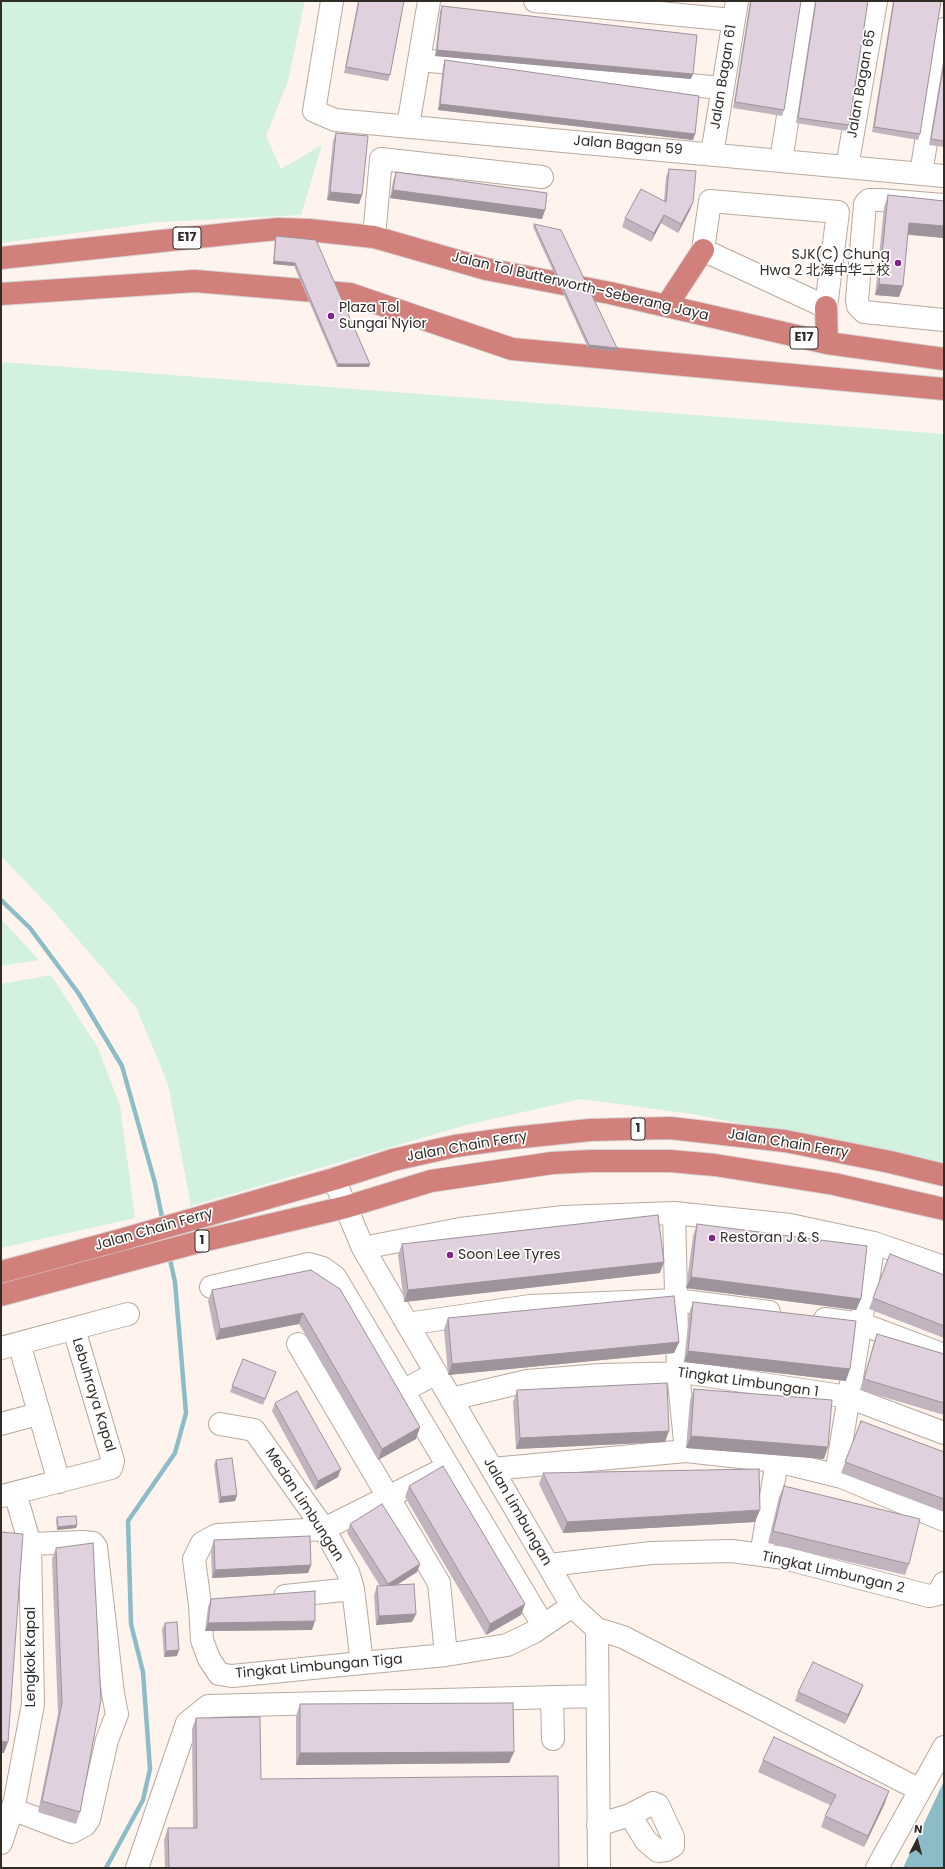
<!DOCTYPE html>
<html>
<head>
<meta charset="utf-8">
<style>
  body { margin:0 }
  #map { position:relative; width:945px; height:1869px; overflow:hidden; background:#fef4ed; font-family:Poppins,sans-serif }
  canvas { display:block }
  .frame { position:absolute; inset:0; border:2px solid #322c27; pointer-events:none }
  .north { position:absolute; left:897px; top:1821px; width:40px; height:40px; -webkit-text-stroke:3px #fff; paint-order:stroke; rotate:6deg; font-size:11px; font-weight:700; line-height:16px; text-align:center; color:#322c27 }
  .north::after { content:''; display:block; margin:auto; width:14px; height:18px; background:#322c27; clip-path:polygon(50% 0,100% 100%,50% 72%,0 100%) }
</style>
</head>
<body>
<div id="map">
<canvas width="945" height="1869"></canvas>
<div class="frame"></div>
<div class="north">N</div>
</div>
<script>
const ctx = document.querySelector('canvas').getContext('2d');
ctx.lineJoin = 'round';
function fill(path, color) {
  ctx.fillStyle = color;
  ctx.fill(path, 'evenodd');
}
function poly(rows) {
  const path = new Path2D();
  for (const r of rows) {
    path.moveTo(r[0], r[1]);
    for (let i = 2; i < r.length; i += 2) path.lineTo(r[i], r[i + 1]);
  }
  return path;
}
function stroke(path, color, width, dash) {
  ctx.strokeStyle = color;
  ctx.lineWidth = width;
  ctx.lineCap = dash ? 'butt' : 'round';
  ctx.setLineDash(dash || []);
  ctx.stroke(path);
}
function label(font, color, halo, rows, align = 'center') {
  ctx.font = font + ' Poppins,"Noto Sans SC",sans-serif';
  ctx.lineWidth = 3.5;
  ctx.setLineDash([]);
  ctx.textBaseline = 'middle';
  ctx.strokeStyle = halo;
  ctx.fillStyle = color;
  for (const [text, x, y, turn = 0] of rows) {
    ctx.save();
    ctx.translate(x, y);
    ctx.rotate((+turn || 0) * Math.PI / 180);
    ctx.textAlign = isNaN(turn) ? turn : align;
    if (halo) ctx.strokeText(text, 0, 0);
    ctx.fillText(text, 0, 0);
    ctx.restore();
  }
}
const green = poly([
  [1,1,305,1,288,81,266,136,281,169,322,145,301,215,159,222,1,243],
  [1,362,944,434,944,1164,692,1114,581,1099,466,1125,191,1206,168,1084,136,1007,50,907,1,856],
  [1,919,39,960,1,966],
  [51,975,97,1046,120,1105,135,1218,1,1248,1,984]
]);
const water = poly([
  [944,1781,944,1868,903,1868]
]);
const stream = poly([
  [1,900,30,928,79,994,122,1066,155,1183,163,1222],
  [106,1868,143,1800,150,1769,143,1672,131,1624,128,1521,175,1453,186,1413,175,1282,169,1255]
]);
const minor = poly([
  [332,1,314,111,335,120,944,176],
  [535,1,733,20],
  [419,60,722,88],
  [408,126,429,1],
  [712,154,737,1],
  [781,161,806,1],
  [847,167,876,1],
  [921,174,944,29],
  [710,201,838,212,826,307,703,250,710,201],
  [944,205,880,200,869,200,865,204,857,300,858,306,864,312,944,320],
  [374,237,381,159,542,177],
  [334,1179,363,1248,436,1373,572,1606,597,1629,599,1868],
  [674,1213,678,1372,686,1451],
  [363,1248,460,1229,563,1217,674,1213,790,1225,874,1243,944,1267],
  [211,1287,309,1264,323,1268,335,1277,543,1625],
  [825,1319,862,1324,944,1355],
  [407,1324,530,1306,676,1300,769,1312],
  [19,1343,59,1482],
  [298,1344,439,1583,446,1655],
  [1,1348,128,1314],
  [403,1391,436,1373],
  [451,1399,527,1381,601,1375,690,1373,848,1397,944,1433],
  [1,1424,38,1414],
  [220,1424,254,1430,324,1529,348,1572,353,1589,362,1663],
  [448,1467,324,1529,217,1535,202,1543,194,1559,200,1605,202,1640,209,1659,219,1674,232,1676,362,1663,446,1655,507,1645,534,1632,572,1606],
  [492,1469,686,1451,777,1461,842,1477,944,1520],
  [836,1475,874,1243],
  [2,1496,111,1468,113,1461,74,1329],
  [761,1555,777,1461],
  [549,1565,651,1553,732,1551,784,1558,929,1596,938,1594,944,1583],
  [285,1596,353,1589],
  [597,1629,623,1637,920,1790],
  [552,1697,553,1739],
  [12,1809,72,1832,85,1825,89,1819,107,1740,117,1714,113,1694,96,1547,93,1543,83,1542,30,1544],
  [598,1825,630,1815,653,1803,658,1805,673,1837,673,1846,666,1850,658,1851,646,1841,630,1815],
  [1,1843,15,1800,33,1704,30,1544,15,1493],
  [137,1868,187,1723,208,1706,597,1696],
  [877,1868,944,1747]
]);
const highway = poly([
  [1,258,246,232,278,229,309,230,374,237,486,269,610,293,827,343,944,359],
  [1,294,195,281,350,294,512,349,944,389],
  [667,305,703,250],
  [826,307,827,343],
  [1,1272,120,1240,334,1179,393,1160,455,1146,513,1138,590,1130,670,1128,785,1141,890,1162,944,1175],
  [1,1295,206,1240,346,1207,431,1181,552,1163,591,1161,670,1161,715,1165,834,1184,944,1209]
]);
const wall = poly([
  [358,1,404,1,390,75,388,81,344,73],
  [750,1,801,1,784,110,782,116,733,108],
  [815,1,868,1,849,125,847,131,796,123],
  [893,1,941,1,920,134,918,140,872,132],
  [442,6,691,79,435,56,440,11],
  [944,56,944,147,929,145],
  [445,60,695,134,693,140,438,110,443,66],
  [336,133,362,195,359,204,327,200,333,141],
  [669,169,693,202,690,210,678,233,661,223,651,242,622,227,625,218,664,201,666,177],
  [396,172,545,210,542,219,390,198,393,181],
  [888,195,944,201,944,238,908,235,899,297,875,295,884,207],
  [534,224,617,348,616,351,588,348,533,227],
  [276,236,369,367,337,367,294,266,273,264,275,239],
  [697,1224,861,1299,856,1310,686,1288,693,1236],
  [402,1244,660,1273,404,1302,398,1255],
  [311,1270,420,1427,416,1439,378,1460,299,1324,216,1340,208,1301,212,1290],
  [944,1275,944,1338,869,1309,873,1298],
  [693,1302,846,1381,684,1362,689,1314],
  [448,1318,679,1342,674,1353,448,1375,444,1329],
  [877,1334,944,1354,944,1415,860,1390,873,1346],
  [243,1359,276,1372,263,1405,230,1392],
  [694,1389,824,1459,686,1448,690,1400],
  [517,1390,665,1442,516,1449,513,1402],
  [275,1403,338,1477,315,1490,272,1411],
  [861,1421,944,1452,944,1512,841,1473],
  [216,1460,237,1495,235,1501,219,1503,214,1465],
  [543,1473,755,1522,563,1533,539,1484],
  [409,1486,525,1604,521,1615,486,1635,405,1497],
  [784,1486,909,1564,905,1575,768,1543,779,1497],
  [57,1517,77,1525,76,1528,57,1530,56,1520],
  [350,1524,420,1564,417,1572,397,1585,412,1622,376,1625,374,1595,377,1586,380,1586,347,1533],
  [214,1540,311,1565,308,1573,212,1578,211,1549],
  [56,1548,80,1812,76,1824,38,1812,58,1714,52,1559],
  [211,1599,312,1630,205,1631,208,1607],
  [165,1623,177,1656,164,1657,162,1629],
  [863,1685,860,1693,845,1724,795,1701,798,1692],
  [300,1704,509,1763,296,1765,296,1716],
  [196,1718,261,1779,559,1868,165,1868,164,1840,168,1828,193,1828,192,1729],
  [763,1760,885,1803,864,1847,821,1827,825,1816,830,1805,758,1772]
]);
const shadedWall = poly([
  [437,50,693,74,691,79,435,56],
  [440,104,695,134,693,140,438,110],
  [393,190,545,210,542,219,390,198],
  [330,192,362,195,359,204,327,200],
  [693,202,690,210,678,233,681,224],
  [664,215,661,223,651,242,654,233],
  [909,223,944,226,944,238,905,234],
  [274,261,295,263,294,266,273,264],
  [879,284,903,286,899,297,875,295],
  [589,345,617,348,616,351,588,348],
  [338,364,370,364,369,367,337,367],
  [664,1262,660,1273,404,1302,408,1290],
  [691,1277,861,1299,856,1310,686,1288],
  [303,1313,299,1324,216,1340,220,1329],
  [679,1342,674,1353,448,1375,452,1364],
  [688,1351,850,1369,846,1381,684,1362],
  [420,1427,416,1439,378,1460,382,1449],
  [669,1431,665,1442,516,1449,520,1438],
  [691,1436,828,1447,824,1459,686,1448],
  [341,1469,338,1477,315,1490,318,1481],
  [237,1495,235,1501,219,1503,221,1497],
  [760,1510,755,1522,563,1533,567,1522],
  [77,1525,76,1528,57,1530,58,1527],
  [420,1564,417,1572,384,1593,388,1584],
  [311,1565,308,1573,212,1578,215,1570],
  [525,1604,521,1615,486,1635,490,1624],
  [416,1614,412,1622,376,1625,379,1616],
  [315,1621,312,1630,205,1631,208,1623],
  [179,1650,177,1656,164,1657,166,1651],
  [863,1685,860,1693,845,1724,848,1715],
  [1,1741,8,1742,4,1753,1,1753],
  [514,1752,509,1763,296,1765,300,1753],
  [889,1791,885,1803,864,1847,868,1836]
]);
const building = poly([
  [359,1,404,1,390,75,346,67,359,1],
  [751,1,801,1,784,110,735,102,751,1],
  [816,1,868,1,849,125,798,118,816,1],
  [894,1,941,1,920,134,874,127,894,1],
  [442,6,697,35,693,74,437,50,442,6],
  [445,60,699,96,695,134,440,104,445,60],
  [944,63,944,141,931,139,944,63],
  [336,133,368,136,362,195,330,192,336,133],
  [669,169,696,171,693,202,681,224,664,215,654,233,625,218,641,189,666,202,669,169],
  [396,172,547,193,545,210,393,190,396,172],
  [888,195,944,201,944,226,909,223,903,286,879,284,888,195],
  [534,224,561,230,617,348,589,345,534,224],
  [276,236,316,240,370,364,338,364,295,263,274,261,276,236],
  [658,1215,664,1262,408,1290,402,1244,658,1215],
  [697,1224,867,1246,861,1299,691,1277,697,1224],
  [890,1254,944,1275,944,1326,873,1298,890,1254],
  [311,1270,340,1289,420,1427,382,1449,303,1313,220,1329,212,1290,311,1270],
  [674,1296,679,1342,452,1364,448,1318,674,1296],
  [693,1302,856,1321,850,1369,688,1351,693,1302],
  [877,1334,944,1354,944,1403,864,1379,877,1334],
  [243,1359,276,1372,265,1399,232,1386,243,1359],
  [667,1383,669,1431,520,1438,517,1390,667,1383],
  [694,1389,832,1400,828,1447,691,1436,694,1389],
  [297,1391,341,1469,318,1481,275,1403,297,1391],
  [861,1421,944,1452,944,1499,845,1462,861,1421],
  [232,1458,237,1495,221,1497,216,1460,232,1458],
  [443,1466,525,1604,490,1624,409,1486,443,1466],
  [759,1469,760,1510,567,1522,543,1473,759,1469],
  [784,1486,920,1519,909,1564,773,1531,784,1486],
  [382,1504,420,1564,388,1584,350,1524,382,1504],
  [76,1516,77,1525,58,1527,57,1517,76,1516],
  [1,1532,23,1534,8,1742,1,1741,1,1532],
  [310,1536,311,1565,215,1570,214,1540,310,1536],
  [93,1543,101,1700,80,1812,42,1801,62,1703,56,1548,93,1543],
  [414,1584,416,1614,379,1616,377,1586,414,1584],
  [315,1591,315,1621,208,1623,211,1599,315,1591],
  [177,1622,179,1650,166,1651,165,1623,177,1622],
  [813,1662,863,1685,848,1715,798,1692,813,1662],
  [513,1703,514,1752,300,1753,300,1704,513,1703],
  [260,1717,261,1779,558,1776,559,1868,169,1868,168,1828,197,1828,196,1718,260,1717],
  [774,1737,889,1791,868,1836,825,1816,836,1795,763,1760,774,1737]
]);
const markers = [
  [898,263,4,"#84228c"],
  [331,316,4,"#84228c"],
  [712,1238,4,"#84228c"],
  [450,1255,4,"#84228c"]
];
const shields = [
  [187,238,28],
  [804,338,28],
  [638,1129,14],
  [202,1241,14]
];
const shieldNames = [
  ["E17",187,238],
  ["E17",804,338],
  ["1",638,1129],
  ["1",202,1241]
];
const streetNames = [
  ["Jalan Bagan 61",724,77,-81],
  ["Jalan Bagan 65",862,84,-80],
  ["Jalan Bagan 59",628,146,5],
  ["Jalan Tol Butterworth–Seberang Jaya",580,287,13],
  ["Jalan Chain Ferry",788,1144,9],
  ["Jalan Chain Ferry",467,1147,-10],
  ["Jalan Chain Ferry",154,1230,-16],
  ["Tingkat Limbungan 1",748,1383,8],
  ["Lebuhraya Kapal",93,1395,73],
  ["Medan Limbungan",304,1505,57],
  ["Jalan Limbungan",517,1512,60],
  ["Tingkat Limbungan 2",833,1573,13],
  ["Lengkok Kapal",31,1657,-90],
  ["Tingkat Limbungan Tiga",319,1667,-5]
];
const poiNames = [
  ["SJK(C) Chung",890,255,"right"],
  ["Hwa 2 北海中华二校",890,271,"right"],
  ["Plaza Tol",339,308],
  ["Sungai Nyior",339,324],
  ["Restoran J & S",720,1238],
  ["Soon Lee Tyres",458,1255]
];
fill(green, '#d2f1de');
fill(water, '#8cbcc8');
stroke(stream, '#8cbcc8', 4.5);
stroke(minor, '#b8a99d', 24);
stroke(highway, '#d6d5d4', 24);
stroke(minor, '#fff', 22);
stroke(highway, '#d2807b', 22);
fill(wall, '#c2b4bf');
fill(shadedWall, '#9e929b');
fill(building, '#e1d1de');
stroke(building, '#9e929b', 1);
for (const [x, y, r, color] of markers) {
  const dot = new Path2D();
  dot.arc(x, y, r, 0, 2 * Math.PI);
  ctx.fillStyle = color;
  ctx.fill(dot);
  stroke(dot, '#fff', 1.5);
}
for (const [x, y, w] of shields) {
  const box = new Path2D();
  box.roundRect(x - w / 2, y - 11, w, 22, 3);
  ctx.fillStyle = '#fff';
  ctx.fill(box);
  stroke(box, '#322c27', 1);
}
label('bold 13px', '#322c27', null, shieldNames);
label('14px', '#322c27', '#fff', streetNames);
label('14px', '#322c27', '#fff', poiNames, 'left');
</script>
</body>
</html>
